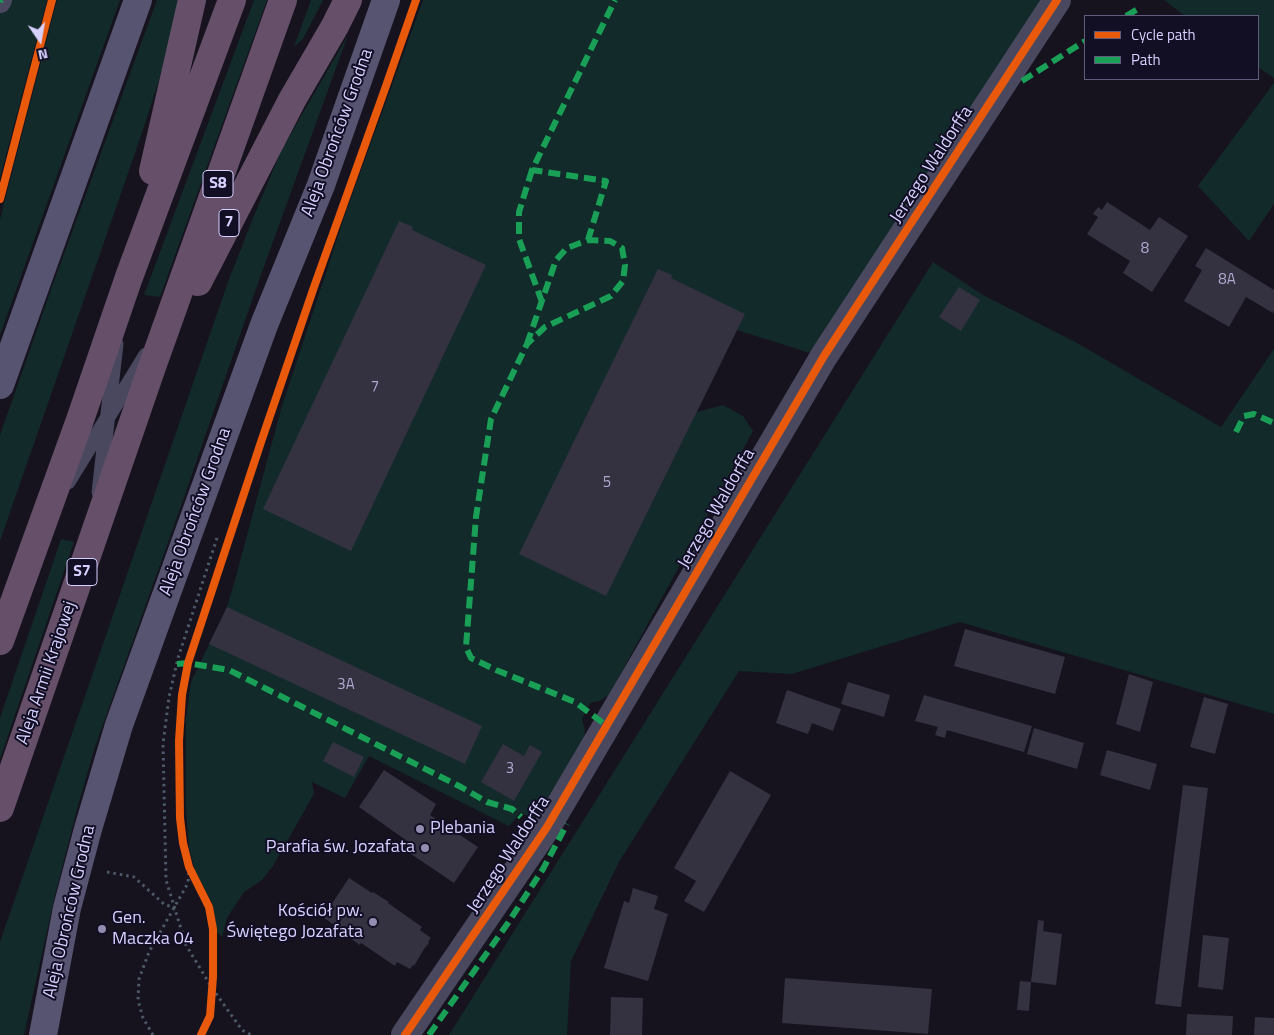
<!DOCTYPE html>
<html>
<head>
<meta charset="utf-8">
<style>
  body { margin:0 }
  #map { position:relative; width:1274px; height:1035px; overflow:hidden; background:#16131f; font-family:"Titillium Web",sans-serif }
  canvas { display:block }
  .legend { position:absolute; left:1084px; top:15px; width:175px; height:65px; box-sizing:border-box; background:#120e24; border:1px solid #605c7c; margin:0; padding:6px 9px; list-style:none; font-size:15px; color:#d6d1ff }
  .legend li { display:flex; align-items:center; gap:10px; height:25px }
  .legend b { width:25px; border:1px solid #605c7c }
  .north { position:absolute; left:15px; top:15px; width:50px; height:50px; -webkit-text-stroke:4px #120e24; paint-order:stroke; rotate:168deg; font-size:14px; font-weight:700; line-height:20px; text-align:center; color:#d6d1ff }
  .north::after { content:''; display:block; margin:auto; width:18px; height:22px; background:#d6d1ff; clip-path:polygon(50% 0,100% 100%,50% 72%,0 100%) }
</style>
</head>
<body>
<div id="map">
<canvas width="1274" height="1035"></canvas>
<ul class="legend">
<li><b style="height:6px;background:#e8590c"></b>Cycle path</li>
<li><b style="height:6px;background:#1a9f57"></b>Path</li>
</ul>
<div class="north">N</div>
</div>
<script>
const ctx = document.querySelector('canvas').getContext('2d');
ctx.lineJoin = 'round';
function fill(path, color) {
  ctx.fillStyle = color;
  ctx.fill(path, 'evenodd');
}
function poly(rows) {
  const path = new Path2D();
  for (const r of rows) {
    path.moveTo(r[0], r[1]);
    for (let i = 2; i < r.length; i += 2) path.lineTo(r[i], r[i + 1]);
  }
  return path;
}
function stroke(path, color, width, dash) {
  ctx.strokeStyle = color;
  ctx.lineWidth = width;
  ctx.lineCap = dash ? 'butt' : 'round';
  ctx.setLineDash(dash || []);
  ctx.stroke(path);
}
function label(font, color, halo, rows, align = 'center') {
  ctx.font = font + ' "Titillium Web",sans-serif';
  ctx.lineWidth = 4;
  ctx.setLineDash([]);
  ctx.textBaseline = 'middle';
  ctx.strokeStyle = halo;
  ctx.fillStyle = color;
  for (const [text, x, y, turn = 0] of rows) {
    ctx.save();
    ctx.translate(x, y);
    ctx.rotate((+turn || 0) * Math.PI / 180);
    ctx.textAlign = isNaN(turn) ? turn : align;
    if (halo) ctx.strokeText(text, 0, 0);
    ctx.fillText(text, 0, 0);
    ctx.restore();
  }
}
const green = poly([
  [0,0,47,0,0,178],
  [57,0,120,0,0,335,0,219],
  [157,0,179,0,166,58,142,133,0,541,0,435,53,284],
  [254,0,267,0,160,297,144,295],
  [311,0,323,0,303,39,294,47],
  [423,0,1042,0,810,353,737,330,697,412,723,405,743,416,753,431,609,695,599,701,590,703,582,719,585,731,583,744,534,818,520,813,509,826,369,756,345,798,312,782,314,794,273,866,262,880,244,892,227,918,222,937,217,932,213,905,195,870,189,848,186,809,186,718,191,682,227,607,235,580,281,409,347,209],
  [1164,0,1274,0,1274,78,1258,67,1258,16,1185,16],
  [348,35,258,283,181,506,95,747,79,802,55,895,24,1035,0,1035,0,942,228,282,253,218,282,149],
  [1274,83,1274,204,1249,241,1198,186],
  [933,262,983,295,1079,344,1221,427,1274,349,1274,714,960,622,792,674,739,671,619,862,571,961,567,1035,449,1035],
  [61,539,74,542,0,759,0,718]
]);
const building = poly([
  [1107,202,1150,230,1159,217,1188,236,1152,292,1123,273,1130,261,1087,234,1098,217,1093,214,1098,207,1102,210],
  [399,221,413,227,412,230,486,265,351,551,263,509],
  [1206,248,1274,290,1274,311,1273,313,1246,297,1229,327,1184,301,1202,270,1195,266],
  [658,269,672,275,671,278,745,314,606,596,519,554],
  [959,287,980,300,961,331,939,317],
  [227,607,482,726,465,764,209,644],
  [965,629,1065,657,1055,694,954,666],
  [1129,674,1153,682,1140,732,1116,724],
  [848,682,890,695,884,717,841,704],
  [787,690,841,709,833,731,812,723,808,734,776,723],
  [924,695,1032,726,1024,752,947,730,945,738,935,735,938,727,915,721],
  [1204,697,1228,704,1215,754,1190,747],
  [1034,728,1084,743,1077,769,1027,754],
  [333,742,364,757,354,777,323,761],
  [503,744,524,756,530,745,542,752,514,801,481,782],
  [1107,750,1157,764,1150,790,1100,775],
  [384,770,436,804,430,815,478,847,454,883,405,850,410,843,359,807],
  [730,771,771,795,704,912,684,901,696,881,674,868],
  [1183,785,1208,788,1181,1007,1155,1004],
  [349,878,372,893,373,892,389,902,388,903,422,927,420,930,431,938,428,942,429,943,424,949,414,966,413,965,410,969,397,962,395,966,361,943,360,945,346,935,347,934,324,918,330,909,329,908],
  [633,888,658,896,654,909,668,914,648,981,604,968,624,901,629,903],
  [1038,920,1044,921,1043,931,1062,934,1056,985,1031,982],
  [1203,935,1229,938,1223,990,1198,987],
  [785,978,932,989,928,1034,782,1023],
  [1020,981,1031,982,1029,1011,1017,1010],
  [611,997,643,998,642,1035,610,1035],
  [1187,1014,1233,1016,1232,1035,1186,1035],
  [1255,1017,1274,1018,1274,1035,1254,1035]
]);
const path = poly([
  [0,199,52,0],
  [217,538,178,658,169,697,163,744,166,880,186,945,212,988,242,1030,251,1035],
  [107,872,134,877,165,905,174,907],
  [153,1035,143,1018,138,1000,139,979,149,952,188,883,189,867]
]);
const service = poly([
  [68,482,146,355],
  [99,492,116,344]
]);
const pedestrian = poly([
  [0,2,1,0]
]);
const minor = poly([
  [405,1035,547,827,824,356,1057,0]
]);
const secondary = poly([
  [0,385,138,0],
  [43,1035,67,908,88,829,119,725,264,325,321,185,386,0]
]);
const motorway = poly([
  [153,171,192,0],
  [198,282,292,100,335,26,348,0],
  [0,641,80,420,129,277,232,0],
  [0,808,152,367,283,0]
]);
const quiet = poly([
  [0,2,1,0],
  [1126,16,1138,9],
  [1022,81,1085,41],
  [532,170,519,212,519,239,542,302],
  [588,240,606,181,532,170,615,0],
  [527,344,556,260,567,248,588,240,610,241,622,248,625,265,623,281,611,296,545,327,527,344,491,419,476,517,466,647,471,658,496,670,575,702,607,726],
  [1236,432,1244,416,1254,414,1274,423],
  [177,664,188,663,229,670,461,787,487,802,512,809,521,817],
  [429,1035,508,923,543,869,567,824]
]);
const cycleway = poly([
  [0,199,52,0],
  [201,1035,210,1016,213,977,213,929,209,907,189,867,183,843,180,818,179,741,182,695,188,663,261,442,314,287,386,86,416,0],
  [405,1035,547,827,824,356,1057,0]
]);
const markers = [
  [420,829,5,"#938eb1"],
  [425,848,5,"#938eb1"],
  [373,922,5,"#938eb1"],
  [102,929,5,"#938eb1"]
];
const numberNames = [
  ["8",1145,249],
  ["8A",1227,280],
  ["7",375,387],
  ["5",607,483],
  ["3A",346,685],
  ["3",510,769]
];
const shields = [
  [218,184,30],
  [229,223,20],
  [82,572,30]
];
const shieldNames = [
  ["S8",218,184],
  ["7",229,223],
  ["S7",82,572]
];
const streetNames = [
  ["Aleja Obrońców Grodna",338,133,-70],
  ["Jerzego Waldorffa",932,165,-57],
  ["Jerzego Waldorffa",717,509,-60],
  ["Aleja Obrońców Grodna",196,512,-70],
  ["Aleja Armii Krajowej",47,673,-71],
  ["Jerzego Waldorffa",509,855,-57],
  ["Aleja Obrońców Grodna",70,912,-77]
];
const poiNames = [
  ["Plebania",430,829],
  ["Parafia św. Jozafata",415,848,"right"],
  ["Kościół pw.",363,912,"right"],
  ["Świętego Jozafata",363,933,"right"],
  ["Gen.",112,919],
  ["Maczka 04",112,940]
];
fill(green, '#122a2a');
fill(building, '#343141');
stroke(path, '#4c5a68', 3, [2.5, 4]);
stroke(service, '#49485f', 15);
stroke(pedestrian, '#49485f', 22);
stroke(minor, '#49485f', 28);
stroke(secondary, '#575472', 28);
stroke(motorway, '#664f69', 28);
stroke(quiet, '#1a9f57', 6, [12, 6]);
stroke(cycleway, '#e8590c', 8);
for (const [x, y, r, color] of markers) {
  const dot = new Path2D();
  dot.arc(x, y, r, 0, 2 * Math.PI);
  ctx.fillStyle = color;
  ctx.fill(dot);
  stroke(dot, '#120e24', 2);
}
label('15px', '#aea9d0', null, numberNames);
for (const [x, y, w] of shields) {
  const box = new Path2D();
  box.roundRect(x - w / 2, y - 13.5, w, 27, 4);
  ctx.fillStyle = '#120e24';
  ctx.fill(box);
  stroke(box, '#d6d1ff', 1);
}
label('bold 16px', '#d6d1ff', null, shieldNames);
label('18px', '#d6d1ff', '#120e24', streetNames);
label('18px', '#d6d1ff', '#120e24', poiNames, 'left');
</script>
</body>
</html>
